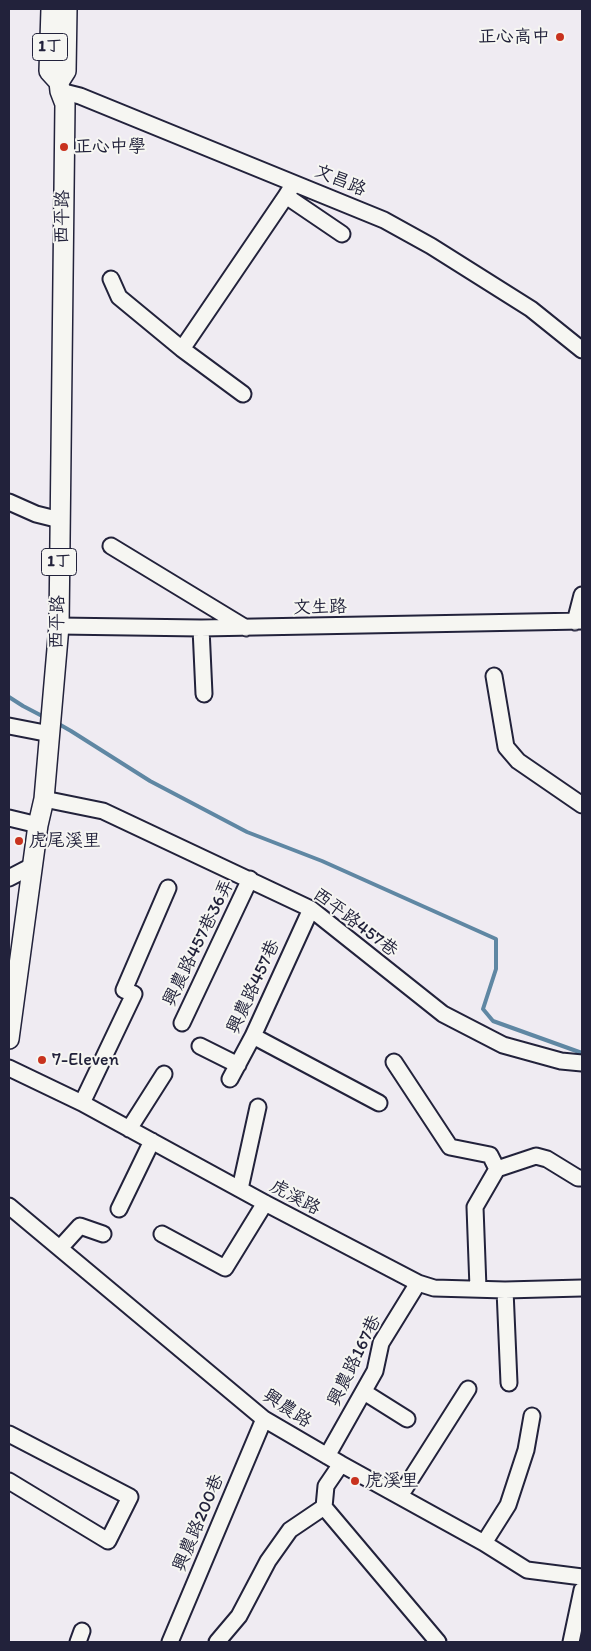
<!DOCTYPE html>
<html>
<head>
<meta charset="utf-8">
<style>
  body { margin:0 }
  #map { position:relative; width:591px; height:1651px; overflow:hidden; background:#efebf2; font-family:Itim,sans-serif }
  canvas { display:block }
  .frame { position:absolute; inset:0; border:10px solid #22223b; pointer-events:none }
</style>
</head>
<body>
<div id="map">
<canvas width="591" height="1651"></canvas>
<div class="frame"></div>
</div>
<script>
const ctx = document.querySelector('canvas').getContext('2d');
ctx.lineJoin = 'round';
function poly(rows) {
  const path = new Path2D();
  for (const r of rows) {
    path.moveTo(r[0], r[1]);
    for (let i = 2; i < r.length; i += 2) path.lineTo(r[i], r[i + 1]);
  }
  return path;
}
function stroke(path, color, width, dash) {
  ctx.strokeStyle = color;
  ctx.lineWidth = width;
  ctx.lineCap = dash ? 'butt' : 'round';
  ctx.setLineDash(dash || []);
  ctx.stroke(path);
}
function label(font, color, halo, rows, align = 'center') {
  ctx.font = font + ' Itim,"LXGW WenKai TC",sans-serif';
  ctx.lineWidth = 4;
  ctx.setLineDash([]);
  ctx.textBaseline = 'middle';
  ctx.strokeStyle = halo;
  ctx.fillStyle = color;
  for (const [text, x, y, turn = 0] of rows) {
    ctx.save();
    ctx.translate(x, y);
    ctx.rotate((+turn || 0) * Math.PI / 180);
    ctx.textAlign = isNaN(turn) ? turn : align;
    if (halo) ctx.strokeText(text, 0, 0);
    ctx.fillText(text, 0, 0);
    ctx.restore();
  }
}
const stream = poly([
  [9,697,23,706,46,718],
  [57,723,71,731,150,781,247,832,322,861,496,939,496,969,483,1009,493,1021,582,1053]
]);
const minor = poly([
  [60,91,80,96,384,220,431,246,531,309,582,350],
  [291,188,286,196,342,234],
  [111,279,119,297,182,349,243,394],
  [182,349,286,196],
  [9,502,36,514,60,520],
  [111,546,246,628],
  [575,622,582,595],
  [59,626,201,628,582,621],
  [201,628,204,694],
  [494,676,506,747,518,761,582,805],
  [9,726,50,734],
  [44,799,103,811,311,909,443,1014,503,1045,561,1061,582,1063],
  [9,818,38,825],
  [9,878,32,866],
  [182,1023,250,879],
  [253,1036,379,1103],
  [200,1046,238,1065],
  [394,1062,450,1147,490,1155,497,1169],
  [9,1068,82,1103,265,1203,418,1283,434,1288,505,1290,582,1288],
  [230,1079,253,1036,311,909],
  [82,1103,134,994,124,990,168,888],
  [129,1129,164,1074],
  [240,1189,258,1107],
  [9,1206,264,1419,341,1464,484,1543,527,1570,582,1577],
  [119,1209,152,1141],
  [162,1234,225,1268,265,1203],
  [60,1248,80,1226,103,1234],
  [478,1288,475,1207,497,1169,536,1156,547,1159,578,1178,582,1178],
  [505,1290,509,1383],
  [364,1392,407,1419],
  [9,1434,130,1497,108,1541,9,1481],
  [327,1456,375,1371,381,1343,418,1283],
  [341,1464,326,1486,324,1507,438,1642],
  [400,1496,468,1389],
  [484,1543,508,1505,526,1450,532,1416],
  [78,1642,82,1631],
  [170,1642,264,1419],
  [217,1642,239,1616,268,1561,290,1530,324,1507],
  [571,1642,582,1590]
]);
const major = poly([
  [59,82,66,71,67,9],
  [9,1039,38,825,44,799,59,626,65,104,60,91,59,82,49,71,51,9]
]);
const markers = [
  [560,37,5,"#c8321e"],
  [64,147,5,"#c8321e"],
  [19,841,5,"#c8321e"],
  [42,1060,5,"#c8321e"],
  [355,1481,5,"#c8321e"]
];
const shields = [
  [50,47,35],
  [59,562,35]
];
const shieldNames = [
  ["1丁",50,47],
  ["1丁",59,562]
];
const poiNames = [
  ["正心高中",550,37,"right"],
  ["正心中學",74,147],
  ["虎尾溪里",29,841],
  ["7-Eleven",52,1060],
  ["虎溪里",365,1481]
];
const streetNames = [
  ["文昌路",340,181,23],
  ["西平路",63,217,-89],
  ["文生路",320,608,-1],
  ["西平路",58,622,-88],
  ["西平路457巷",355,923,37],
  ["興農路457巷36弄",199,943,-64],
  ["興農路457巷",254,987,-65],
  ["虎溪路",295,1198,28],
  ["興農路167巷",355,1361,-64],
  ["興農路",287,1409,34],
  ["興農路200巷",199,1523,-67]
];
stroke(stream, '#5f87a3', 4);
stroke(minor, '#22223b', 19);
stroke(major, '#22223b', 22);
stroke(minor, '#f6f6f2', 15);
stroke(major, '#f6f6f2', 19);
for (const [x, y, r, color] of markers) {
  const dot = new Path2D();
  dot.arc(x, y, r, 0, 2 * Math.PI);
  ctx.fillStyle = color;
  ctx.fill(dot);
  stroke(dot, '#f6f6f2', 2);
}
for (const [x, y, w] of shields) {
  const box = new Path2D();
  box.roundRect(x - w / 2, y - 13.5, w, 27, 4);
  ctx.fillStyle = '#f6f6f2';
  ctx.fill(box);
  stroke(box, '#22223b', 1);
}
label('bold 16px', '#22223b', null, shieldNames);
label('18px', '#22223b', '#f6f6f2', poiNames, 'left');
label('18px', '#22223b', '#f6f6f2', streetNames);
</script>
</body>
</html>
